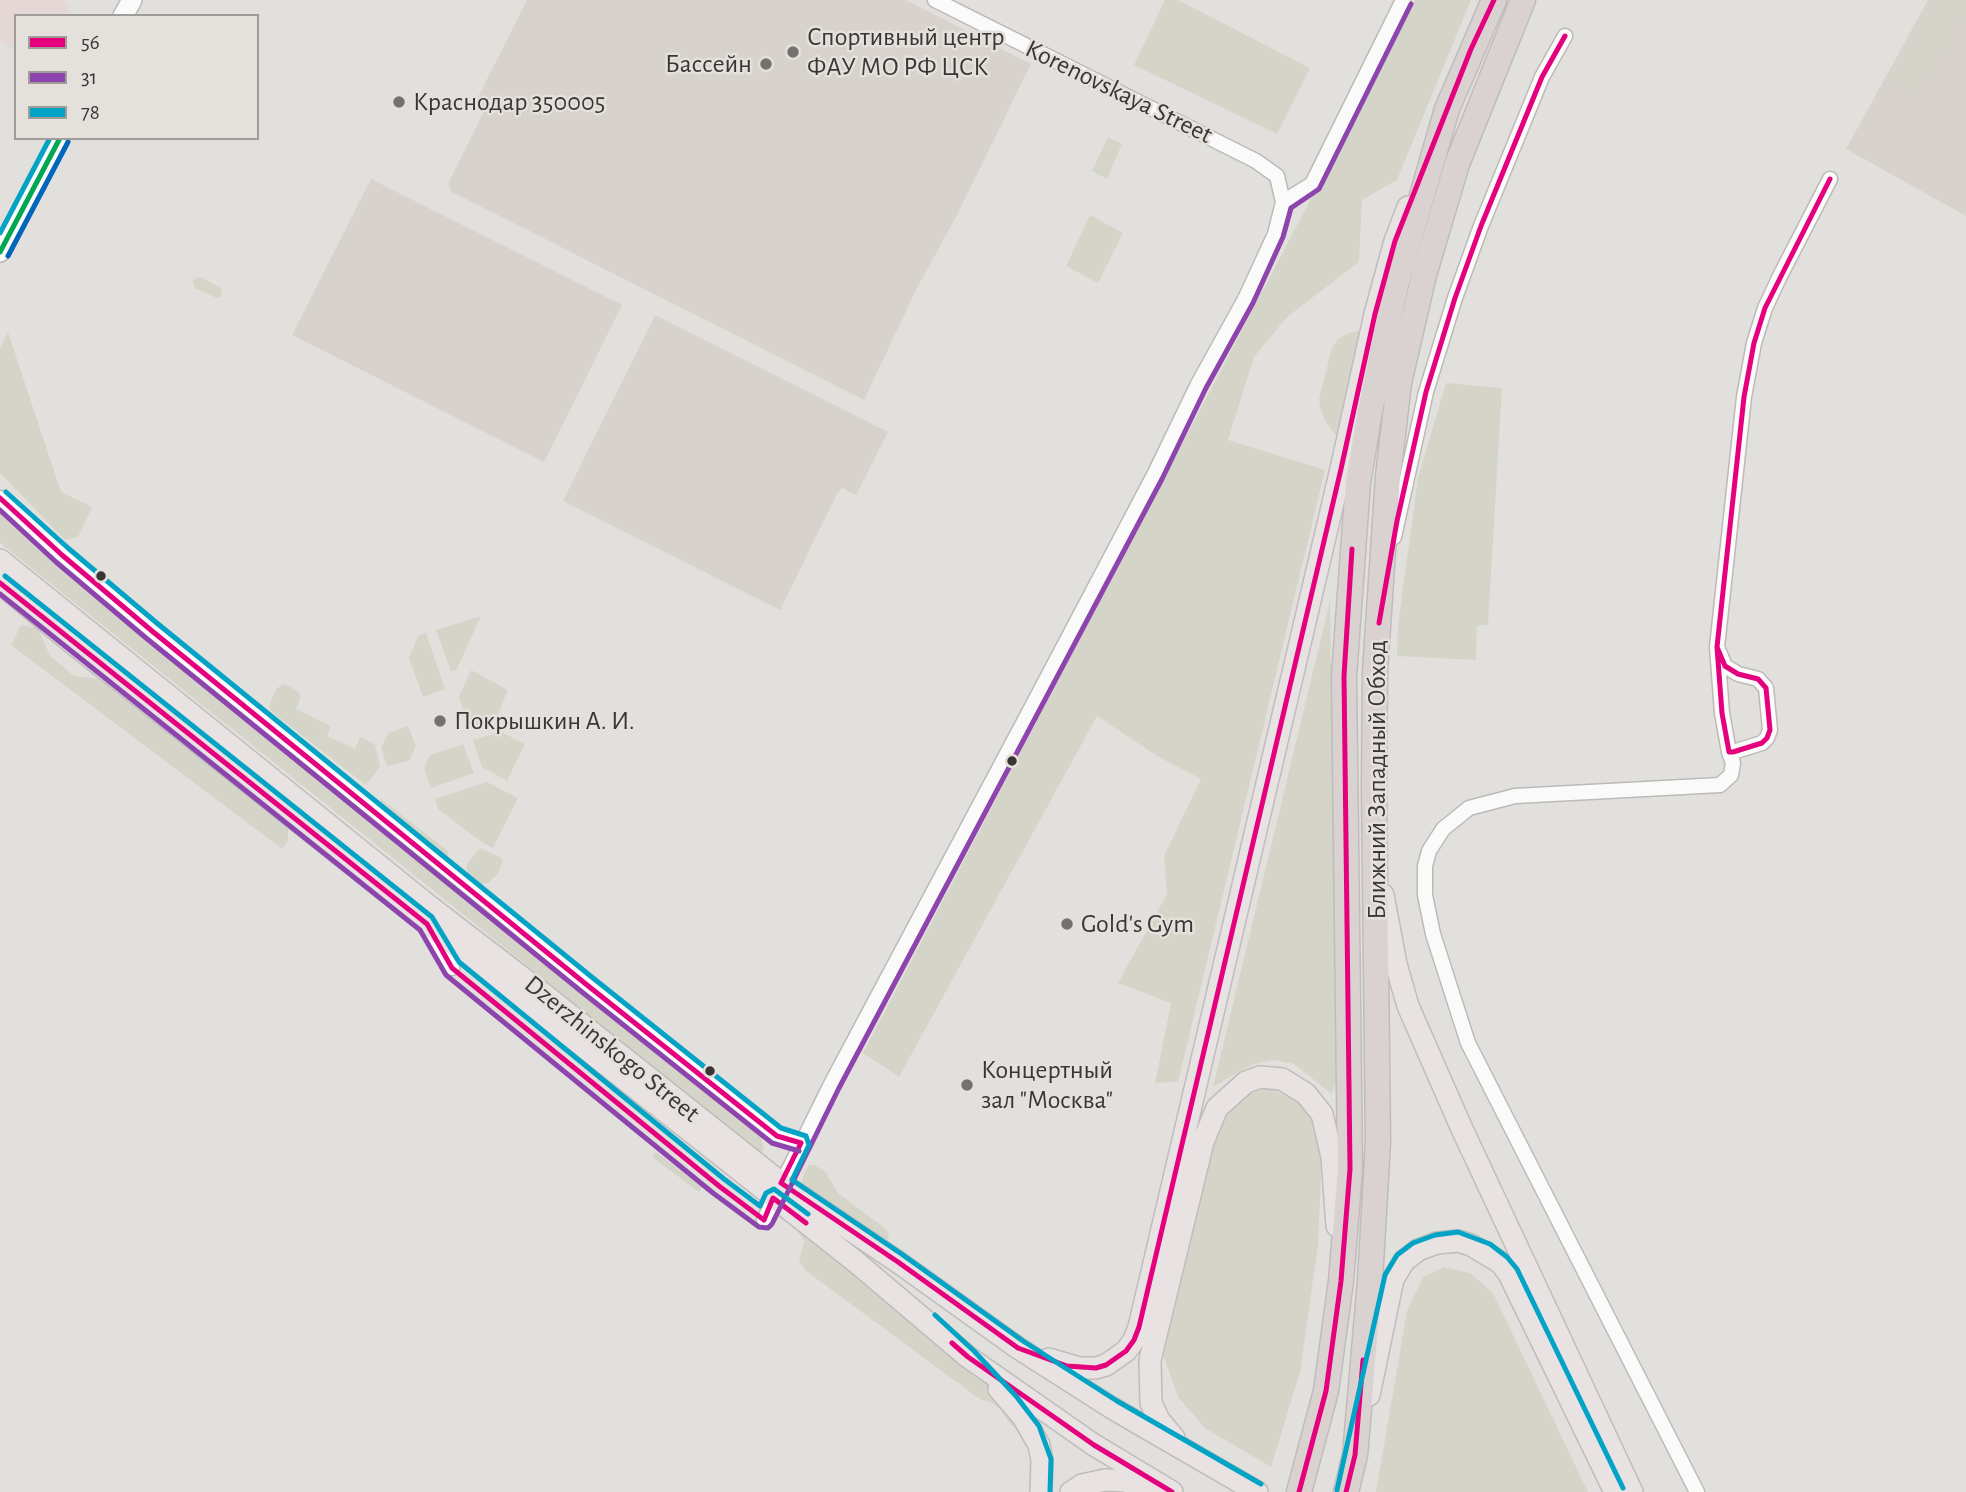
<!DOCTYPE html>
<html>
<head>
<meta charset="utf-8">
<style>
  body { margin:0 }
  #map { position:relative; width:1966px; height:1492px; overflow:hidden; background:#e2e0dd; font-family:"Alegreya Sans",sans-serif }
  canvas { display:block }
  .legend { position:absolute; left:14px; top:14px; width:245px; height:126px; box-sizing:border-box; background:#e4e0db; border:2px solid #a09c99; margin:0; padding:9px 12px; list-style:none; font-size:21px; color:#393736 }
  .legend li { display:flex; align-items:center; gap:14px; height:35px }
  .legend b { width:35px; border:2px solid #a09c99 }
</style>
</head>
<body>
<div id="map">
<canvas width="1966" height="1492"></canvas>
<ul class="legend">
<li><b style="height:9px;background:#e5007d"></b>56</li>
<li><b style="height:9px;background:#8e44ad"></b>31</li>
<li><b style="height:9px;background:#03a3c6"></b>78</li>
</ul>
</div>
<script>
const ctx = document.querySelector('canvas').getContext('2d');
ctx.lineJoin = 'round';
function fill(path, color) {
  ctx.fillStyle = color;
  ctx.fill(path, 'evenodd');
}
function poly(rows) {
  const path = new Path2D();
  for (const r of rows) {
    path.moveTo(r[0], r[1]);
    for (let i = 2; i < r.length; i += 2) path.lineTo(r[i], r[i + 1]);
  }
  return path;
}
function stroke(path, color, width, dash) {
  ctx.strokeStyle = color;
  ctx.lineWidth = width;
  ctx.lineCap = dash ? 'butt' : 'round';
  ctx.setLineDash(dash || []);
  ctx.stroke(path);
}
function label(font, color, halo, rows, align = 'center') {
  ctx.font = font + ' "Alegreya Sans",sans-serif';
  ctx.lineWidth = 5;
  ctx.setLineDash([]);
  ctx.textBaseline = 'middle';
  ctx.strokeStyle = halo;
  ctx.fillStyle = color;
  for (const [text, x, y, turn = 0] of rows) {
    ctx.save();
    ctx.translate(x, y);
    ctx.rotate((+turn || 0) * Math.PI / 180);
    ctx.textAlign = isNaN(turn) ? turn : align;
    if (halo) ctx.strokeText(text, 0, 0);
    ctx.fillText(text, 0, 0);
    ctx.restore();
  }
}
const built = poly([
  [527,0,906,0,1031,64,957,215,916,290,864,400,452,192,448,184,484,111,474,105],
  [1928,0,1966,0,1966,216,1846,149],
  [371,179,622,305,544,462,292,335],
  [655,315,888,432,856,495,842,488,837,494,780,610,563,501]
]);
const industrial = poly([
  [0,0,61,0,71,5,65,16,16,16,16,50,0,41]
]);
const green = poly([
  [1165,0,1178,0,1310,68,1277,134,1134,65],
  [1415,0,1471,0,1397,180,1362,200,1359,262,1287,317,1254,357,1228,440,1325,470,1178,1082,1155,1083,1171,1003,1118,983,1167,894,1164,856,1201,779,1157,756,1097,716,899,1077,863,1053],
  [1940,0,1966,1,1915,93,1894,81],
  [1108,137,1122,144,1107,179,1092,171],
  [1090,215,1123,233,1098,283,1066,266],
  [201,277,222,289,220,297,214,297,195,288,193,282,195,278],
  [1362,330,1338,439,1326,422,1320,408,1319,399,1332,348,1338,339,1349,333],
  [8,332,61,492,92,507,78,537,65,540,0,473,0,349],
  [1446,383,1502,388,1488,625,1477,626,1476,660,1397,656,1398,625,1418,478],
  [0,508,7,511,57,567,761,1137,764,1149,761,1153,0,543],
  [1330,601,1337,1077,1332,1094,1294,1064,1275,1060,1253,1064,1213,1087],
  [481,616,456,671,451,671,436,630],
  [21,625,38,628,50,656,74,676,98,679,288,827,288,841,282,849,11,645],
  [426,633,445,689,423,697,409,658,418,636],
  [471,670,508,690,496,719,469,728,459,697],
  [285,684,299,692,300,699,296,709,331,726,327,736,355,749,360,737,375,744,380,767,366,785,272,712,269,706,271,701,277,688],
  [408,726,416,746,409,761,387,766,381,748,388,733],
  [501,732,525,744,507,781,482,767,473,740],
  [463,744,474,773,431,788,424,768,430,755],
  [487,782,518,798,493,848,483,843,438,809,435,799],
  [381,799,448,851,448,856,444,855,380,804,379,802],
  [480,848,500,857,503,861,498,874,488,883,481,884,468,873,466,868,468,862],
  [1264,1086,1298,1101,1314,1115,1322,1159,1318,1244,1300,1372,1271,1467,1205,1428,1178,1397,1163,1355,1212,1144,1222,1117,1235,1102],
  [656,1152,702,1187,699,1192,652,1157],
  [809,1165,814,1165,825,1171,838,1193,886,1229,889,1234,888,1239,885,1241,804,1188,802,1181,804,1173],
  [797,1230,836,1259,995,1390,1024,1434,1010,1424,1000,1409,990,1402,981,1400,806,1271,799,1261,804,1241],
  [1444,1267,1470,1273,1493,1293,1588,1492,1376,1492,1407,1311,1423,1277]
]);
const street = poly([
  [935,0,1256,161,1277,176,1283,202],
  [0,498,62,555,152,631,490,904,587,985,777,1136,801,1143],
  [1394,537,1426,392,1455,298,1481,226,1542,77,1565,36],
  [1717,647,1725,666,1738,674,1758,679,1766,688,1770,730,1767,738,1762,743,1733,752,1729,752,1722,713,1717,647,1744,397,1754,343,1765,308,1780,276,1830,179],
  [431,931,452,968],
  [764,1220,831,1084,1028,714,1154,475,1198,384,1245,299,1275,234,1283,202,1312,184,1403,0],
  [1697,1492,1468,1043,1433,934,1425,895,1425,866,1429,851,1443,829,1469,808,1515,796,1720,785,1731,775,1733,763,1729,752]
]);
const secondary = poly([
  [123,16,132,0],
  [0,252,60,138]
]);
const primary = poly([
  [0,560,429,906,541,992,781,1183,898,1262,1018,1348,1112,1408,1257,1492],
  [0,583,70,641,856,1262,968,1357,1094,1445,1172,1492],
  [1383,895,1396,964,1408,1006,1462,1129,1632,1492],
  [1049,1359,1079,1368,1096,1368,1106,1365,1126,1351,1134,1340,1139,1327,1341,469,1375,314,1395,241,1408,207],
  [999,1389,1023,1417,1039,1445,1042,1460,1041,1492],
  [1369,1395,1393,1279,1404,1261,1418,1250,1437,1243,1458,1241,1471,1245,1501,1263,1509,1274,1615,1492],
  [1174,1438,1159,1420,1151,1403,1150,1360,1203,1142,1217,1108,1246,1082,1260,1077,1282,1079,1306,1094,1322,1114,1332,1157,1337,1226],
  [1071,1492,1082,1485,1105,1480,1126,1481,1150,1492]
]);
const highway = poly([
  [1299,1492,1326,1391,1341,1281,1350,1169,1344,676,1358,483,1369,416,1396,285,1447,109,1494,0],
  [1346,1492,1355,1455,1370,1281,1378,1142,1374,787,1375,672,1388,476,1399,383,1424,275,1457,164,1523,0]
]);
const bus1 = poly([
  [0,498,62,555,152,631,587,985,777,1136,801,1143,781,1183,898,1262,1018,1348,1067,1366,1096,1368,1106,1365,1126,1351,1134,1340,1139,1327,1341,469,1375,314,1395,241,1471,49,1494,0],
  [0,583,427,924,452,968,719,1186,764,1220,773,1198,806,1223],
  [1379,623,1397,521,1426,392,1455,298,1481,226,1542,77,1565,36],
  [1717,647,1725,666,1738,674,1758,679,1766,688,1770,730,1767,738,1762,743,1733,752,1729,752,1722,713,1717,647],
  [1717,647,1744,397,1754,343,1765,308,1830,179],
  [952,1343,968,1357,1094,1445,1172,1492],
  [1299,1492,1326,1391,1341,1281,1350,1169,1344,676,1352,549],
  [1346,1492,1355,1455,1363,1360]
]);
const bus2 = poly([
  [0,510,56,562,146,638,582,992,772,1143,799,1151],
  [0,594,420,930,446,975,713,1193,759,1227,768,1228,772,1224,839,1088,1162,479,1206,388,1253,303,1283,237,1291,208,1319,189,1411,4]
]);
const bus3 = poly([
  [0,233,50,138],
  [6,492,68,548,158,624,593,978,781,1128,806,1136,809,1145,792,1180,903,1255,1023,1341,1117,1401,1261,1484],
  [5,576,432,917,459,962,724,1179,760,1206,766,1193,774,1189,808,1214],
  [935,1315,974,1351,1016,1396,1039,1426,1051,1459,1050,1492],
  [1337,1490,1385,1275,1397,1255,1413,1243,1435,1235,1458,1232,1490,1244,1507,1257,1517,1269,1623,1488]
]);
const bus4 = poly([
  [0,252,60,138]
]);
const bus5 = poly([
  [8,256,68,142]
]);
const markers = [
  [793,52,7,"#747270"],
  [766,64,7,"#747270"],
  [399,102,7,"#747270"],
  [101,576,6,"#393736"],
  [440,721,7,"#747270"],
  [1012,761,6,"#393736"],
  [1067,924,7,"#747270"],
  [710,1071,6,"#393736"],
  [967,1085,7,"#747270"]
];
const poiNames = [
  ["Спортивный центр",807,37],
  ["ФАУ МО РФ ЦСК",807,67],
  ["Бассейн",752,64,"right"],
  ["Краснодар 350005",413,102],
  ["Покрышкин А. И.",454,721],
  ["Gold's Gym",1081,924],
  ["Концертный",981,1070],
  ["зал \"Москва\"",981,1100]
];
const streetNames = [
  ["Korenovskaya Street",1119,92,26],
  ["Ближний Западный Обход",1377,780,-90],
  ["Dzerzhinskogo Street",612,1049,39]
];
fill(built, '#d7d2cb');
fill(industrial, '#e6d7d7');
fill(green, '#d4d5c8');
stroke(street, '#bcbab8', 17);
stroke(secondary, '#bcbab8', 22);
stroke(primary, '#bebdbc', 24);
stroke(highway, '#bebdbc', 27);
stroke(street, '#fbfafa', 14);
stroke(secondary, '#fbfafa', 19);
stroke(primary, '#e8e2e2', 21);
stroke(highway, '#dad2d1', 24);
stroke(bus1, '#e5007d', 5);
stroke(bus2, '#8e44ad', 5);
stroke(bus3, '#03a3c6', 5);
stroke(bus4, '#00a651', 5);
stroke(bus5, '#0065bd', 5);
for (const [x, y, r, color] of markers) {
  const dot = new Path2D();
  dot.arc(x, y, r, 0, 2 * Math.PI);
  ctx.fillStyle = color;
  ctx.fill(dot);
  stroke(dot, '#e4e0db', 2.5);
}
label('26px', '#393736', '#e4e0db', poiNames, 'left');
label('26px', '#393736', '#e4e0db', streetNames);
</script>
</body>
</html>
